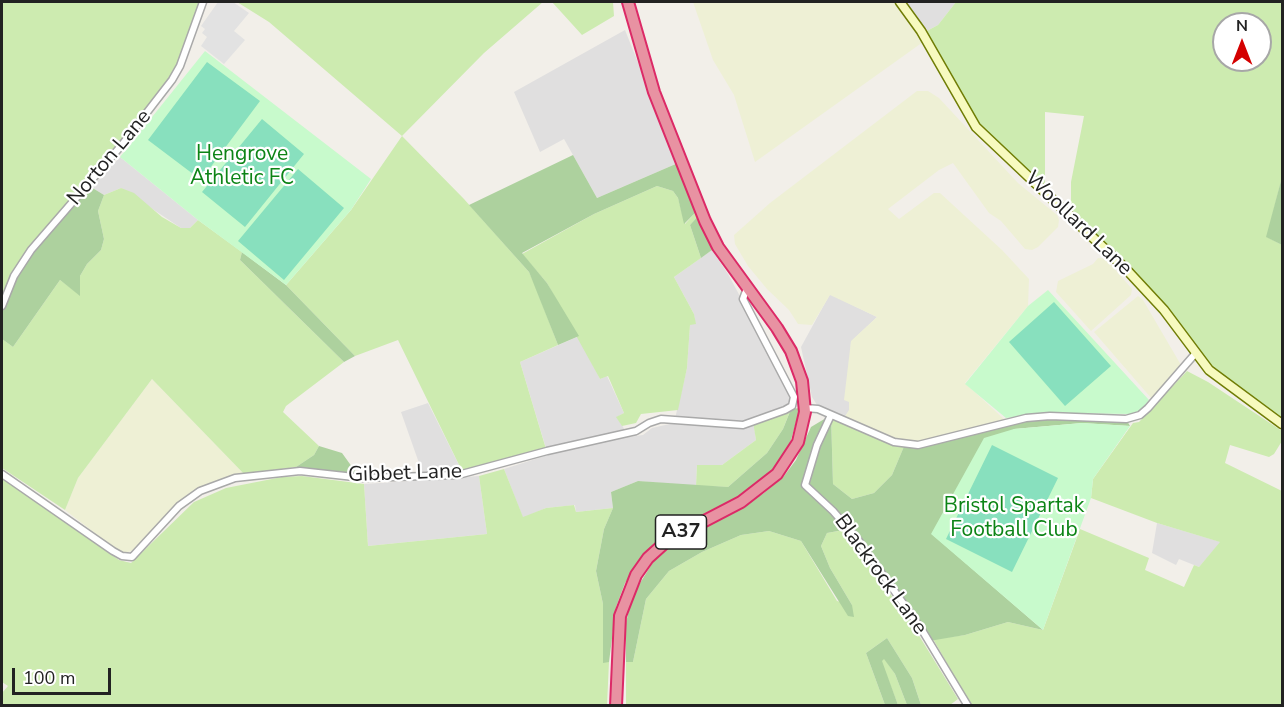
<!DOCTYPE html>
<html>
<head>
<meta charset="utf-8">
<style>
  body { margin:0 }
  #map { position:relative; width:1284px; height:707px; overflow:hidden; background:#f2efe9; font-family:"Nunito Sans",sans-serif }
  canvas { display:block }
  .frame { position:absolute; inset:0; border:3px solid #222; pointer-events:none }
  .north { position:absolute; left:1212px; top:12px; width:60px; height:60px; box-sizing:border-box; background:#fff; border:2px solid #a7a7a7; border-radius:50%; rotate:0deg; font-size:16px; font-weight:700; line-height:24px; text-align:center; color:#222 }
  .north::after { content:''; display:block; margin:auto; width:21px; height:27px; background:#d40000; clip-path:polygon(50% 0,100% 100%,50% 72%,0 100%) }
  .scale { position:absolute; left:12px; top:668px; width:99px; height:27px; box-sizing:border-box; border:3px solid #222; border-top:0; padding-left:8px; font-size:18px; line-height:21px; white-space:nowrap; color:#222; -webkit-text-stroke:4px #fff; paint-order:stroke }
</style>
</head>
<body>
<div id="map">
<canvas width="1284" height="707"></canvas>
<div class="frame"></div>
<div class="north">N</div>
<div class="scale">100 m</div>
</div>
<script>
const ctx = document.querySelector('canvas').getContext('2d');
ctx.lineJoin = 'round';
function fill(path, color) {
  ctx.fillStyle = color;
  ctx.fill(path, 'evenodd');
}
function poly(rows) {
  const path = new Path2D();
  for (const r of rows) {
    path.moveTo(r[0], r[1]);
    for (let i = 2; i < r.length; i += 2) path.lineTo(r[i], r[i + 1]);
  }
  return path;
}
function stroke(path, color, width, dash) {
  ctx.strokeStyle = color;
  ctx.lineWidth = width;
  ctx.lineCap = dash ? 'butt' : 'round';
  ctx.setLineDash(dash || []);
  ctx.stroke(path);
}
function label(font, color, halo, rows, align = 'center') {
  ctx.font = font + ' "Nunito Sans",sans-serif';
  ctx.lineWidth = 4.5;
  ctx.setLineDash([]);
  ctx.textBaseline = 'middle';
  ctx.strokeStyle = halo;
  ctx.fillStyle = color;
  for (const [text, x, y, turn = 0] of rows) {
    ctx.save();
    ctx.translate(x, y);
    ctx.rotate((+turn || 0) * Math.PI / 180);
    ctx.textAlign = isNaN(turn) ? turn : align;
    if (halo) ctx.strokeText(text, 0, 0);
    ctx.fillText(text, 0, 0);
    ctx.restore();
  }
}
const residential = poly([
  [911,2,956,2,938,25,925,32,906,4],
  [625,30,678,163,597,198,564,139,540,152,514,92],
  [120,157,198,220,190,228,181,228,121,188,104,195,91,187],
  [712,250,728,274,792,393,789,402,784,407,753,418,756,440,722,465,697,465,696,486,638,481,611,492,613,508,576,512,575,505,546,508,523,518,504,469,548,455,520,362,579,336,600,379,607,376,624,413,617,417,629,437,643,435,652,428,674,423,687,368,690,324,695,324,694,314,674,277],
  [830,294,877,317,851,342,849,411,844,418,817,405,812,397,801,347],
  [428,403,465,477,479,476,487,534,368,546,364,484,425,480,401,412],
  [1157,523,1221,542,1199,567,1179,559,1176,565,1152,553]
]);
const farmland = poly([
  [693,2,896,2,923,42,755,162,734,95,713,60],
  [917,91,928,91,939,98,1018,183,1057,215,1059,220,1058,227,1038,247,1032,250,1025,249,1001,221,989,213,953,163,939,170,888,209,899,219,934,193,940,193,1002,250,1029,279,1028,306,965,383,1006,421,915,444,898,440,844,418,849,410,849,402,844,400,851,341,877,317,830,295,812,325,798,324,789,310,767,289,748,266,735,244,734,235,770,203],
  [1098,258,1106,259,1132,289,1131,295,1091,331,1056,292,1058,281,1093,264],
  [1138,296,1143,300,1181,365,1152,399,1094,332],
  [152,379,244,474,214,482,199,490,137,549,122,554,65,510,78,478]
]);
const grass = poly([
  [2,2,200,2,177,66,168,82,11,274,2,298],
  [237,2,543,2,484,53,402,136,464,199,529,272,535,285,558,345,520,362,546,449,463,473,398,340,355,356,286,285,351,210,402,136,269,22],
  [552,2,613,2,614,16,582,35],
  [956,2,1282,2,1282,177,1267,237,1282,245,1282,420,1210,368,1182,332,1071,214,1071,182,1084,116,1045,112,1045,189,978,125,925,32,938,25],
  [1224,24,1260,24,1260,60,1224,60],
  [657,186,673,191,678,198,685,224,695,213,699,215,690,225,701,258,674,277,694,314,696,324,690,325,687,368,678,410,641,414,636,423,622,426,616,417,624,413,608,376,600,379,547,283,522,254,594,214],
  [121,188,134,193,162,217,181,228,190,228,198,220,242,252,240,260,344,362,286,406,283,412,319,446,314,455,296,467,244,474,152,379,78,478,65,510,2,468,2,339,13,347,60,280,80,295,80,276,87,264,101,250,104,239,98,211,104,195],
  [1187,371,1208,382,1282,431,1282,441,1274,454,1269,457,1230,445,1225,463,1282,491,1282,705,971,705,933,639,965,635,1008,622,1043,630,1080,529,1149,558,1145,570,1184,587,1194,565,1199,567,1220,542,1157,523,1091,498,1093,479,1133,423,1139,422],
  [792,406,783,429,767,453,728,487,696,486,697,465,722,465,756,440,753,422],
  [831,415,905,444,892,475,874,493,852,499,833,484],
  [504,469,523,517,546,508,574,505,576,512,613,508,604,529,596,571,603,604,603,662,609,662,607,705,2,706,2,693,8,686,2,682,2,478,119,560,131,563,194,502,226,488,282,477,302,476,364,484,368,546,487,534,479,476],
  [844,530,910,621,958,699,950,705,921,705,912,678,887,638,866,653,885,705,626,705,626,662,633,662,646,599,669,571,702,552,741,535,769,531,801,541,837,601,852,605,830,568,821,546,827,533],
  [884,658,895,674,907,705,898,705,881,661]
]);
const forest = poly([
  [573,155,597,198,678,163,695,213,684,224,678,198,673,191,657,186,594,214,522,253,547,283,579,336,558,345,529,272,469,205],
  [1282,177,1282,245,1266,237],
  [91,187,104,195,98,211,104,239,101,250,87,264,80,276,80,296,60,280,13,347,2,339,2,313,16,277,42,238],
  [699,215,712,250,701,258,690,225],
  [242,252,286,285,355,356,344,362,240,260],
  [800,408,789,447,772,470,738,497,672,530,641,560,625,583,616,607,609,662,603,663,603,604,596,571,604,529,613,508,611,492,638,481,728,487,767,453,783,429,791,409],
  [831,415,833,484,852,499,874,493,892,475,905,444,918,445,1026,418,1126,419,1130,426,1082,423,1014,429,932,534,1043,630,1008,622,965,635,929,641,849,529,827,533,821,546,830,568,852,605,854,617,848,616,801,541,769,531,741,535,702,552,669,571,646,599,633,662,626,662,626,623,632,596,655,559,687,534,727,516,764,493,784,476,796,460,811,427],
  [319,446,342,453,355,471,353,475,296,467,314,455],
  [887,638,912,678,921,705,907,705,895,674,884,659,882,661,898,705,885,705,866,653]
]);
const park = poly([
  [205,51,371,179,351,210,286,285,198,220,120,157],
  [1048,290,1149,400,1141,410,1132,414,1051,413,1006,418,965,384,1028,306],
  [1082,423,1130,426,1093,479,1091,498,1043,630,931,534,984,438,1014,429]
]);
const pitch = poly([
  [207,62,260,101,201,180,148,140],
  [262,119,304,154,245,227,202,192],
  [298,169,344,208,284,280,238,241],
  [1054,302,1111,366,1065,406,1009,342],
  [992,445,1058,478,1012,572,946,539]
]);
const parking = poly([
  [218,2,233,2,249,13,234,31,245,40,224,64,201,46,207,37,202,33,205,29,201,26]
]);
const street = poly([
  [2,306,14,276,31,250,121,146,172,80,180,66,203,2],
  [805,408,818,409,894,442,918,445,1026,418,1050,416,1126,419,1140,415,1148,408,1195,354],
  [831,415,817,445,805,485,833,511,859,541,922,630,968,706],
  [2,474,113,551,122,556,132,557,179,506,200,491,235,478,300,471,363,478,458,475,547,451,636,431,649,423,661,419,743,425,785,410,792,406,794,397,743,299,747,288]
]);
const secondary = poly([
  [900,2,921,31,976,127,1125,268,1164,310,1209,370,1282,424]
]);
const highway = poly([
  [616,706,620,616,636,575,648,558,668,540,741,502,777,474,798,442,805,412,802,381,791,351,777,328,718,247,705,221,654,92,628,2]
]);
const shields = [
  [681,532,51]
];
const shieldNames = [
  ["A37",681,532]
];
const parkNames = [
  ["Hengrove",242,155],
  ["Athletic FC",242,179],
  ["Bristol Spartak",1014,507],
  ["Football Club",1014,531]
];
const streetNames = [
  ["Norton Lane",110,158,-50],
  ["Woollard Lane",1078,224,44],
  ["Gibbet Lane",405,474,-2],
  ["Blackrock Lane",880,575,54]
];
fill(residential, '#e0dfdf');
fill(farmland, '#eef0d5');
fill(grass, '#cdebb0');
fill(forest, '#add19e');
fill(park, '#c8facc');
fill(pitch, '#88e0be');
fill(parking, '#e2e2e2');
stroke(street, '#a9a9a9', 9);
stroke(secondary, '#707d05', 11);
stroke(highway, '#dc2a67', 14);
stroke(street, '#fff', 6);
stroke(secondary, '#f7fabf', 8);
stroke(highway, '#e892a2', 10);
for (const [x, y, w] of shields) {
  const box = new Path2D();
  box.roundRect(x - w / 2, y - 17, w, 34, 4.5);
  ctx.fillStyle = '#fff';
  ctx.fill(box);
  stroke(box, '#222', 1.5);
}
label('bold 20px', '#222', null, shieldNames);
label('21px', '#0c8416', '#fff', parkNames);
label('21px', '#222', '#fff', streetNames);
</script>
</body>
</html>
